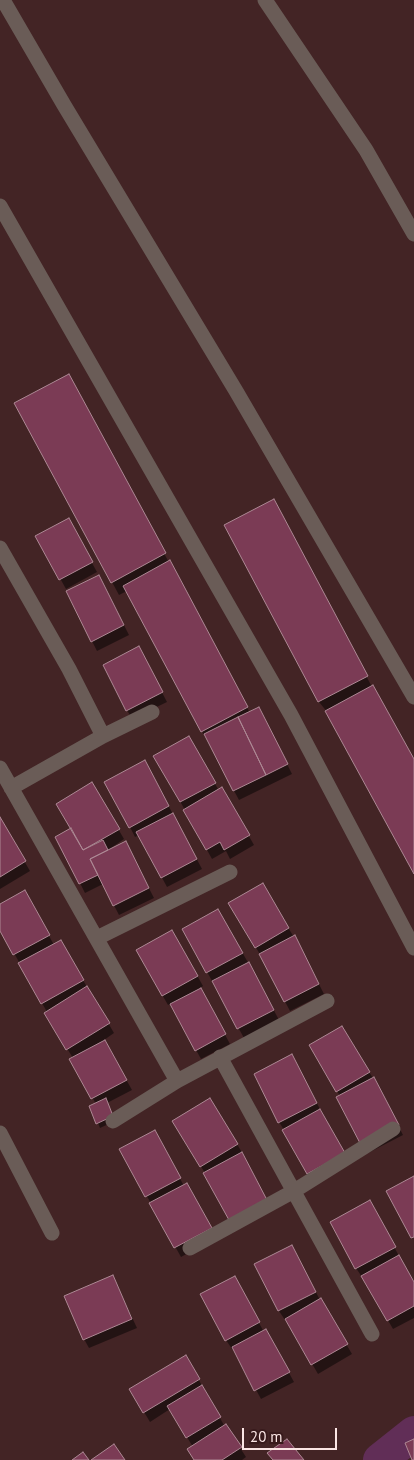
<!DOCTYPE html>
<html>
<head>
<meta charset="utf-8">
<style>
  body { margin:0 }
  #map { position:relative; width:414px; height:1460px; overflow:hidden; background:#432425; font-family:"PT Sans",sans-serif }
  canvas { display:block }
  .scale { position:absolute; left:242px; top:1428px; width:95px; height:22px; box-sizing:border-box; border:2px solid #fbe6e5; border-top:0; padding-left:6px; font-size:15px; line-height:18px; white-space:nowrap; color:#fbe6e5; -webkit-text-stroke:4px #381a1c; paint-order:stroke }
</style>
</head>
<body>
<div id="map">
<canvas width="414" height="1460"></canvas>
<div class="scale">20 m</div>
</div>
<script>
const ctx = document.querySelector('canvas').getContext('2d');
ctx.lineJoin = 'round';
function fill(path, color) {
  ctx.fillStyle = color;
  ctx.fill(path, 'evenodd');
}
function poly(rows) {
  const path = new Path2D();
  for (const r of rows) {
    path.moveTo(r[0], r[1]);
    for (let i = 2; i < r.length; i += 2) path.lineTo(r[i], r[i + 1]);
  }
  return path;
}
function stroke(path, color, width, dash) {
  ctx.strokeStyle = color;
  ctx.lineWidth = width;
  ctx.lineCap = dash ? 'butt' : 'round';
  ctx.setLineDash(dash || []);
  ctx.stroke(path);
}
const shadow = poly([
  [75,388,250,713,264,718,292,774,239,800,127,591,119,595,112,582],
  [280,513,372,687,414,761,414,872,328,713,319,702,226,525],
  [68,520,97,572,66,589,37,537],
  [104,586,129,635,97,651,92,641],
  [144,658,167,702,132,719,127,710],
  [189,737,219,791,222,789,254,845,230,859,226,851,212,859,155,756],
  [150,771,202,869,167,887,139,835,135,837,130,827],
  [92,784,124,839,111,848,112,849,131,853,154,898,119,915,103,884,85,893,80,883,73,829],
  [0,820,30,871,0,889],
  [262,885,300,947,324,994,290,1011,261,956,230,904],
  [25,892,54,945,60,941,114,1033,104,1040,132,1090,107,1103,115,1121,100,1128,98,1123,96,1104,71,1059,73,1058,45,1013,47,1012,0,928,0,905],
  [218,910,254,973,279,1020,244,1038,183,929],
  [172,931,203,986,200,988,230,1044,201,1059,171,1004,168,1005,137,951],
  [342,1028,379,1088,403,1135,368,1153,340,1096,311,1046],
  [297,1065,322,1113,284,1130,279,1122],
  [210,1100,243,1154,205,1173,179,1131],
  [155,1132,184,1186,216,1238,181,1257,121,1150],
  [370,1202,414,1284,414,1318,393,1329,363,1277,362,1277,356,1268],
  [297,1256,320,1300,352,1354,318,1374,286,1319,285,1320,279,1311,255,1265],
  [113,1277,137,1328,89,1348,84,1339],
  [234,1278,264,1332,271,1340,294,1382,261,1399,234,1349,232,1349,226,1340],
  [186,1357,225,1427,226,1426,246,1457,242,1460,194,1460,193,1447,170,1409,150,1422,131,1390]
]);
const canal = poly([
  [380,1460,414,1433]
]);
const building = poly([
  [69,374,166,553,111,583,14,403,69,374],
  [274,499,368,676,318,702,224,525,274,499],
  [69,518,93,562,59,580,35,536,69,518],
  [170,560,248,707,201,732,123,586,170,560],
  [99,575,124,625,91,642,66,591,99,575],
  [139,646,163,692,126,711,103,665,139,646],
  [373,685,414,759,414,874,325,711,373,685],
  [259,707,288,764,266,775,238,717,259,707],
  [238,717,266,775,233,791,204,734,238,717],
  [189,736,216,783,180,802,153,756,189,736],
  [145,760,169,806,129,828,104,782,145,760],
  [92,782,120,829,83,850,56,804,92,782],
  [222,787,250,835,224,850,220,842,206,850,183,810,222,787],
  [173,813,197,859,161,878,136,832,173,813],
  [0,817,26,861,0,877,0,817],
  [71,828,83,850,103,840,108,850,90,859,98,875,79,884,55,837,71,828],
  [126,841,149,888,113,906,90,859,126,841],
  [263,883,289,928,255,948,228,903,263,883],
  [25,890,50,935,13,955,0,931,0,904,25,890],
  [218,909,243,953,206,973,182,929,218,909],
  [172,930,198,976,162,996,136,950,172,930],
  [295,935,319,984,284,1002,259,954,295,935],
  [61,940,84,980,41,1004,18,963,61,940],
  [249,962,274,1010,237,1029,212,981,249,962],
  [87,986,110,1023,66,1050,44,1013,87,986],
  [201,988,226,1034,195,1051,170,1004,201,988],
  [342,1026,370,1072,336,1092,309,1045,342,1026],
  [105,1040,127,1080,91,1099,69,1059,105,1040],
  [292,1054,317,1103,278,1123,254,1074,292,1054],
  [374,1077,399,1125,361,1145,336,1097,374,1077],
  [106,1098,113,1116,96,1124,89,1106,106,1098],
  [210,1098,238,1144,200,1167,172,1121,210,1098],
  [320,1109,345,1153,307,1174,282,1130,320,1109],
  [155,1130,181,1178,145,1197,119,1149,155,1130],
  [242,1152,267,1200,229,1220,203,1173,242,1152],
  [414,1176,414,1237,411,1238,386,1191,414,1176],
  [187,1183,212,1228,174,1248,149,1203,187,1183],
  [370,1200,396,1247,355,1269,330,1222,370,1200],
  [292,1245,316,1292,278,1311,254,1264,292,1245],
  [399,1255,414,1282,414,1306,387,1321,361,1276,399,1255],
  [113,1275,132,1319,83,1340,64,1296,113,1275],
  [235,1276,260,1322,225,1341,200,1294,235,1276],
  [321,1298,348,1344,311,1365,285,1319,321,1298],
  [266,1329,290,1372,254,1391,232,1347,266,1329],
  [186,1355,200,1379,143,1413,129,1389,186,1355],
  [202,1385,221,1417,186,1438,167,1406,202,1385],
  [226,1424,242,1447,222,1460,194,1460,187,1449,226,1424],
  [287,1439,304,1460,273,1460,267,1453,287,1439],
  [414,1439,414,1460,412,1460,405,1443,414,1439],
  [114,1444,125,1460,91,1460,114,1444],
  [83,1452,89,1460,72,1460,83,1452]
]);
const street = poly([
  [3,0,64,105,236,391,414,697],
  [265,0,366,150,414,234],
  [0,206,291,715,414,948],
  [0,548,69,669,103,736,11,788],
  [103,736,152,712],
  [0,768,177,1081],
  [97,938,230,872],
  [220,1057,372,1334],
  [113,1121,177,1081,327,1001],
  [0,1133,52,1233],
  [190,1248,294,1191,393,1129]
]);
fill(shadow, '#0007');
stroke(canal, '#612e57', 34);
fill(building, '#7b3b55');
stroke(building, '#ad8894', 1);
stroke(street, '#6a5c57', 15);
</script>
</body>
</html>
